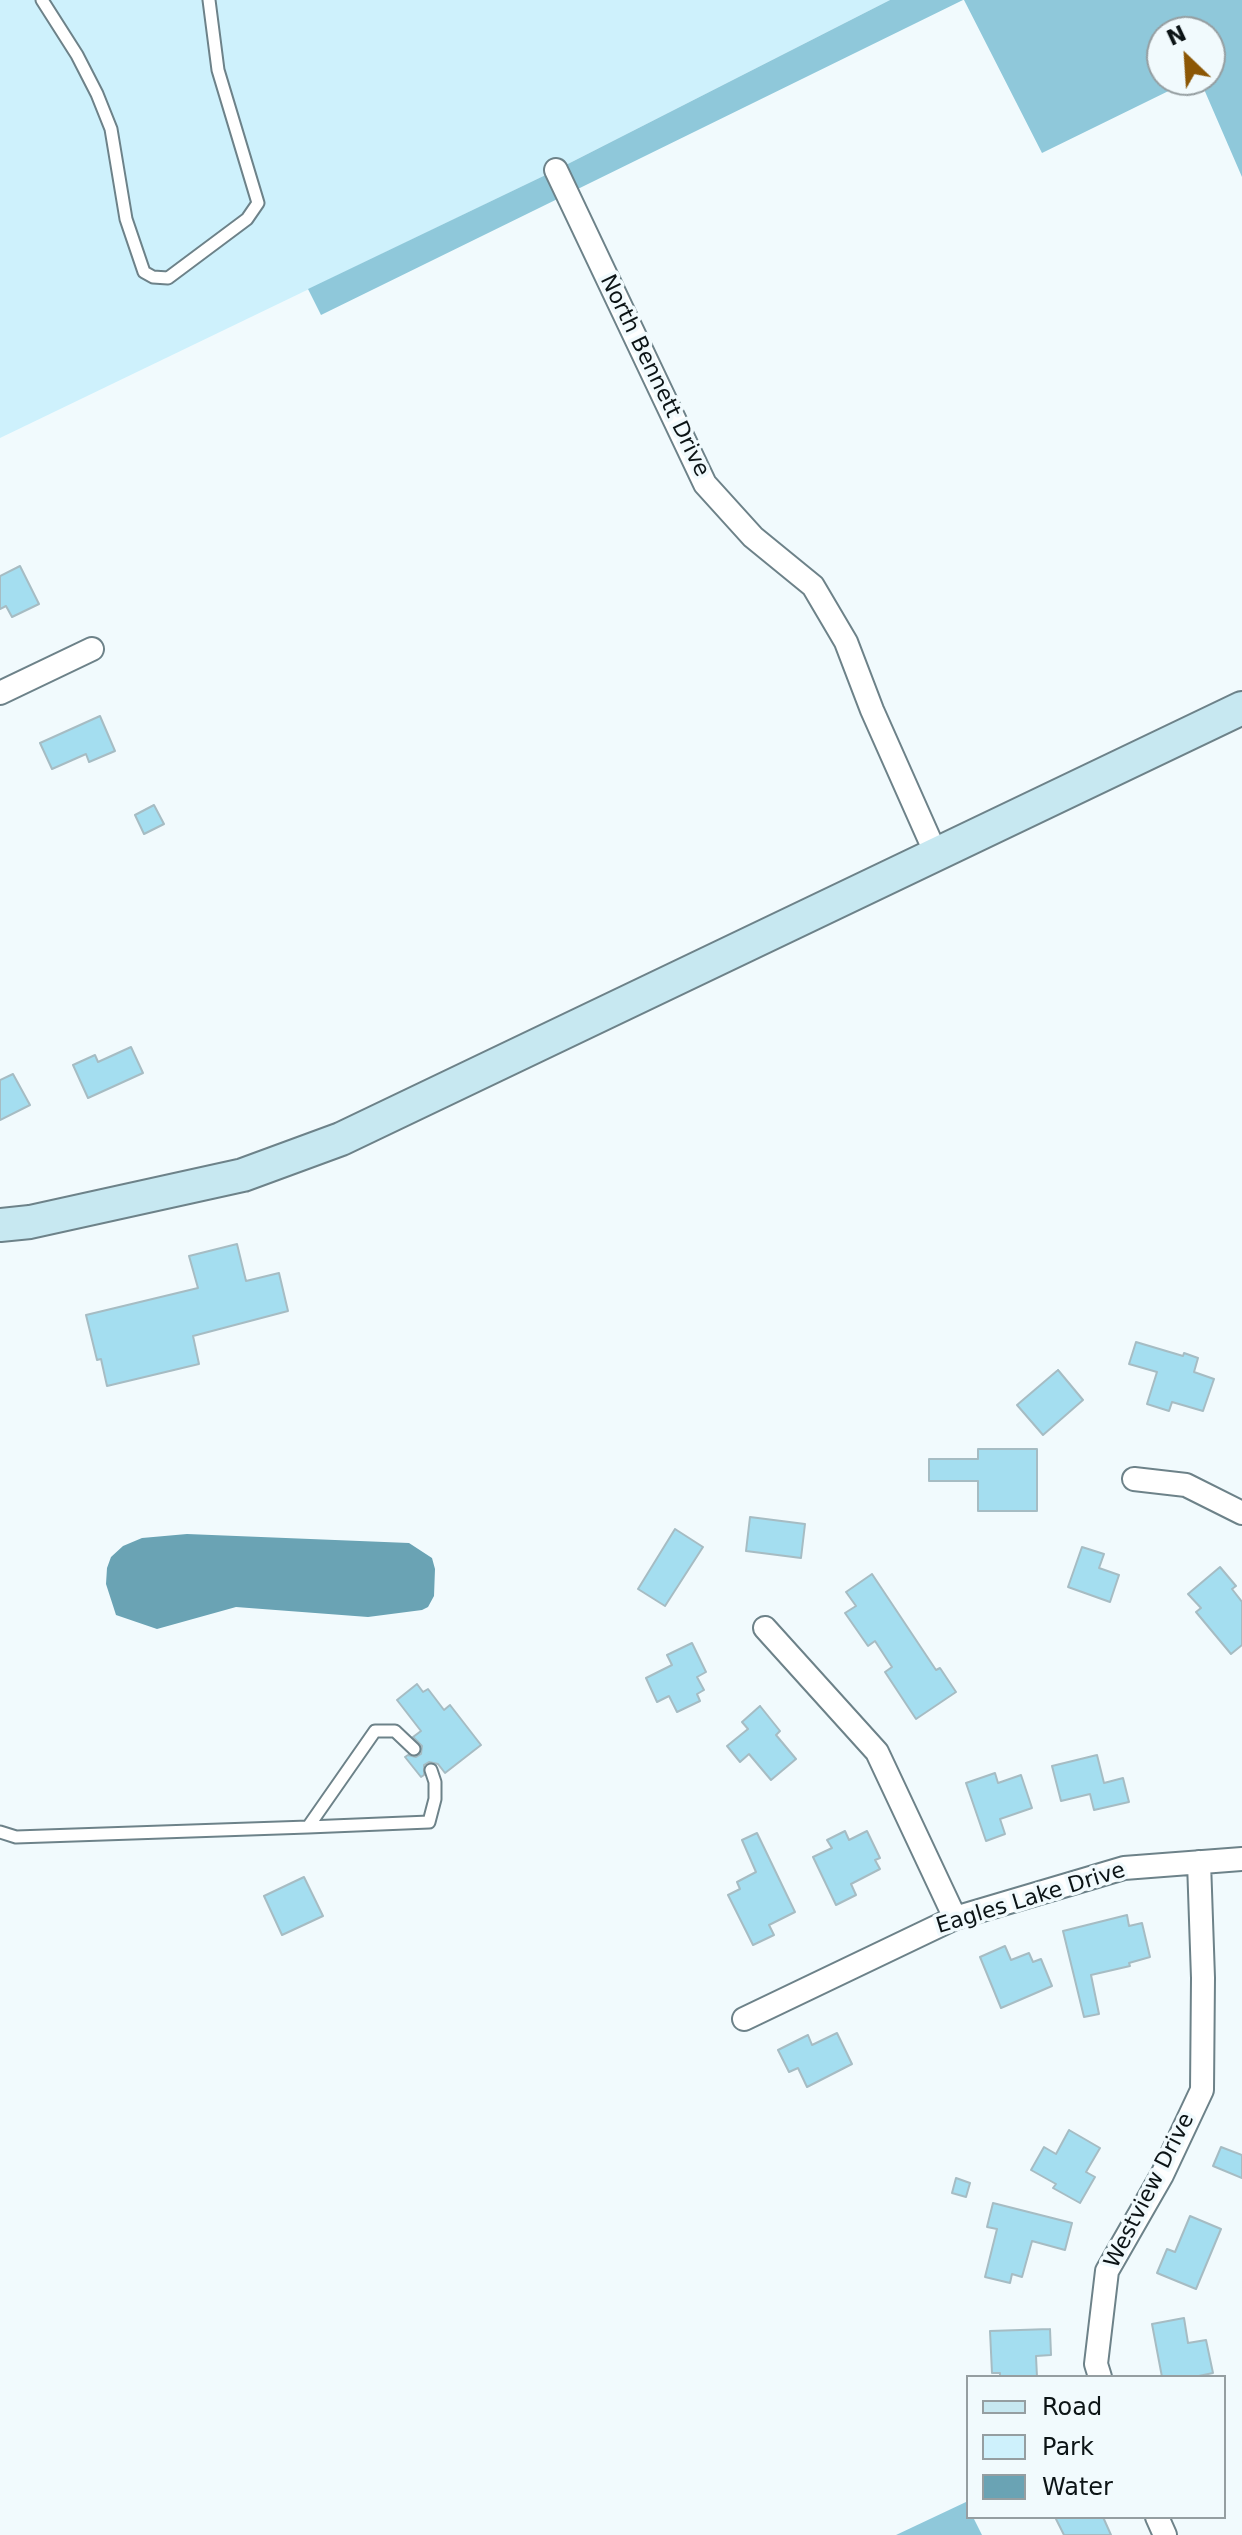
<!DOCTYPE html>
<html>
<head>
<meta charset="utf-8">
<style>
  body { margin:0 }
  #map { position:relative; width:1242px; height:2535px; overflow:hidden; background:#f1fafd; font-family:"DejaVu Sans",sans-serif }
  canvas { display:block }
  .legend { position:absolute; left:966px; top:2375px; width:260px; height:144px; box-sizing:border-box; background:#f1fafd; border:2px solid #959ea1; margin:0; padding:10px 14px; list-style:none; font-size:24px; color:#0c1416 }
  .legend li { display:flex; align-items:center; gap:16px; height:40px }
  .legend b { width:40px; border:2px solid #959ea1 }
  .north { position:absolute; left:1146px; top:16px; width:80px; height:80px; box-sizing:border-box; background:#f1fafd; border:2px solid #959ea1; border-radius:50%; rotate:335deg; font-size:22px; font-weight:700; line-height:32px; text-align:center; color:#0c1416 }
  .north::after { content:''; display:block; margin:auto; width:28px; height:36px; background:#8c5705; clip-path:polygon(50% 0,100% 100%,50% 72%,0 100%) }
</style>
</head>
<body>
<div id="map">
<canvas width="1242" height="2535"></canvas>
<ul class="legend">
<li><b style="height:10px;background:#c7e8f1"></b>Road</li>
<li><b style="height:22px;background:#cef1fc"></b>Park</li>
<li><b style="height:22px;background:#6aa3b4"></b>Water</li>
</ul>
<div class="north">N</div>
</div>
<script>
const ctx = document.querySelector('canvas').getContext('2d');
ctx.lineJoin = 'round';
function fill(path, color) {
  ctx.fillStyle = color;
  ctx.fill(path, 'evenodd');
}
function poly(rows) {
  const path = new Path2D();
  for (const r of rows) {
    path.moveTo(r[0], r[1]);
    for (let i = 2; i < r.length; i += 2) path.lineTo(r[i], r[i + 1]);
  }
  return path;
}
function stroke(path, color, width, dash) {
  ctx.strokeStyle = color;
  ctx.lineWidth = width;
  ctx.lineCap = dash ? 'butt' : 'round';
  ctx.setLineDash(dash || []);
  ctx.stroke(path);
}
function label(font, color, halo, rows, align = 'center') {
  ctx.font = font + ' "DejaVu Sans",sans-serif';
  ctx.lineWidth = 7;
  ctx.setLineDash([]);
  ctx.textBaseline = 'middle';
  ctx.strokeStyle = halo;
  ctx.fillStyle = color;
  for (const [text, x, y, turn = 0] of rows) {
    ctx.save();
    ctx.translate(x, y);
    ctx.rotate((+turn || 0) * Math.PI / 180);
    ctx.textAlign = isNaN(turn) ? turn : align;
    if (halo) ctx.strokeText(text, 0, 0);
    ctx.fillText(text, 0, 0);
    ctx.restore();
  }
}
const green = poly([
  [0,0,890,0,556,170,0,438]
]);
const forest = poly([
  [890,0,963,0,321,315,308,289,556,170],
  [964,0,1242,0,1242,177,1200,80,1210,80,1210,32,1162,32,1162,80,1191,80,1042,153],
  [966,2502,968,2517,973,2517,982,2535,896,2535]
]);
const water = poly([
  [187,1534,409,1543,432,1558,435,1569,434,1596,428,1607,422,1610,368,1617,236,1607,157,1629,116,1615,106,1584,107,1568,111,1557,123,1546,142,1538]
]);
const building = poly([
  [20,566,39,604,12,617,6,606,0,609,0,576,20,566],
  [100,716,115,751,89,762,86,754,52,769,40,743,100,716],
  [154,805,164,824,144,834,135,815,154,805],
  [131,1047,143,1073,88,1098,73,1065,95,1055,98,1062,131,1047],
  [13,1074,30,1105,0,1120,0,1080,13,1074],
  [237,1244,246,1281,279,1273,288,1311,193,1336,199,1364,107,1386,101,1359,97,1360,86,1315,198,1288,189,1256,237,1244],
  [1136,1342,1183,1356,1184,1353,1198,1358,1194,1372,1214,1379,1203,1411,1172,1402,1169,1411,1147,1404,1157,1372,1129,1364,1136,1342],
  [1058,1370,1083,1400,1043,1435,1017,1405,1058,1370],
  [978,1449,1037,1449,1037,1511,978,1511,978,1481,929,1481,929,1459,978,1459,978,1449],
  [750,1517,805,1524,801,1558,746,1551,750,1517],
  [675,1529,703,1547,665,1606,638,1589,675,1529],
  [1082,1547,1104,1554,1099,1568,1119,1575,1110,1602,1068,1587,1082,1547],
  [1220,1567,1236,1586,1232,1589,1242,1602,1242,1645,1231,1654,1196,1612,1201,1608,1188,1594,1220,1567],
  [872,1574,936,1670,940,1668,956,1692,916,1719,885,1672,892,1667,875,1641,868,1646,845,1613,856,1606,846,1592,872,1574],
  [692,1643,706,1672,697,1677,704,1690,697,1694,700,1701,677,1712,669,1696,657,1702,646,1678,672,1665,667,1655,692,1643],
  [417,1684,423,1692,428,1689,444,1710,450,1705,481,1745,445,1773,438,1764,429,1762,424,1765,424,1775,421,1777,405,1757,408,1755,416,1757,421,1754,422,1746,413,1737,421,1731,397,1700,417,1684],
  [760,1706,780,1731,776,1735,796,1759,771,1780,749,1754,740,1762,727,1746,748,1729,742,1722,760,1706],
  [1097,1755,1104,1783,1123,1778,1129,1802,1094,1810,1090,1794,1061,1801,1052,1766,1097,1755],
  [995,1773,998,1783,1021,1775,1032,1808,1000,1819,1005,1834,986,1841,966,1783,995,1773],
  [845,1831,849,1840,867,1831,880,1858,875,1860,880,1869,851,1884,856,1895,836,1905,813,1857,832,1848,827,1840,845,1831],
  [757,1833,795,1912,769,1925,774,1935,753,1945,728,1895,740,1889,737,1882,756,1872,742,1840,757,1833],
  [304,1877,323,1916,282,1935,264,1896,304,1877],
  [1127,1915,1129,1926,1142,1923,1150,1957,1129,1963,1130,1966,1091,1975,1099,2014,1084,2017,1063,1931,1127,1915],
  [1005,1946,1011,1960,1029,1953,1033,1962,1041,1959,1052,1986,1001,2008,980,1957,1005,1946],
  [837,2033,852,2064,807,2087,798,2068,789,2072,778,2050,808,2035,812,2045,837,2033],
  [1069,2130,1100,2148,1086,2172,1095,2177,1080,2203,1053,2188,1056,2184,1031,2170,1044,2147,1056,2154,1069,2130],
  [1221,2147,1242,2155,1242,2178,1213,2166,1221,2147],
  [956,2178,970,2183,966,2197,952,2193,956,2178],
  [993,2203,1072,2223,1065,2250,1032,2241,1022,2277,1012,2274,1010,2283,985,2277,997,2229,987,2227,993,2203],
  [1190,2216,1221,2229,1196,2289,1157,2273,1167,2249,1175,2252,1190,2216],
  [1184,2318,1188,2343,1206,2340,1213,2373,1194,2377,1162,2377,1152,2324,1184,2318],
  [1050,2329,1051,2355,1036,2356,1037,2377,1000,2377,1000,2373,992,2373,990,2331,1050,2329],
  [1055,2517,1103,2517,1111,2535,1064,2535,1055,2517]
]);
const lane = poly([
  [42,0,77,55,97,94,111,129,126,219,144,272,153,277,168,278,247,219,258,203,218,70,209,0],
  [308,1827,429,1822,435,1799,435,1782,431,1770],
  [0,1832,16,1837,308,1827,375,1731,395,1731,414,1749]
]);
const street = poly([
  [556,170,705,484,753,537,813,586,846,642,872,710,936,854],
  [0,693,92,649],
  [1134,1479,1186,1485,1242,1513],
  [765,1628,877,1752,955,1918],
  [744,2019,955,1918,1124,1868,1242,1859],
  [1100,2377,1096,2364,1107,2271,1162,2175,1202,2090,1203,1978,1199,1862],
  [1157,2517,1165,2535]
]);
const secondary = poly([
  [0,1225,30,1222,243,1175,341,1139,1242,708]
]);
const streetNames = [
  ["North Bennett Drive",654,376,64],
  ["Eagles Lake Drive",1031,1899,-17],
  ["Westview Drive",1150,2191,-63]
];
fill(green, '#cef1fc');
fill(forest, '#8fc8da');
fill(water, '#6aa3b4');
fill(building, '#a4def0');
stroke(building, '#a6bcc3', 2);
stroke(lane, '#6d8289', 15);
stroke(street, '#6d8289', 26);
stroke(secondary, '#6d8289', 36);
stroke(lane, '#fff', 11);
stroke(street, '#fff', 22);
stroke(secondary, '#c7e8f1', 32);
label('22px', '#0c1416', '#f1fafd', streetNames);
</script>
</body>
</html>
